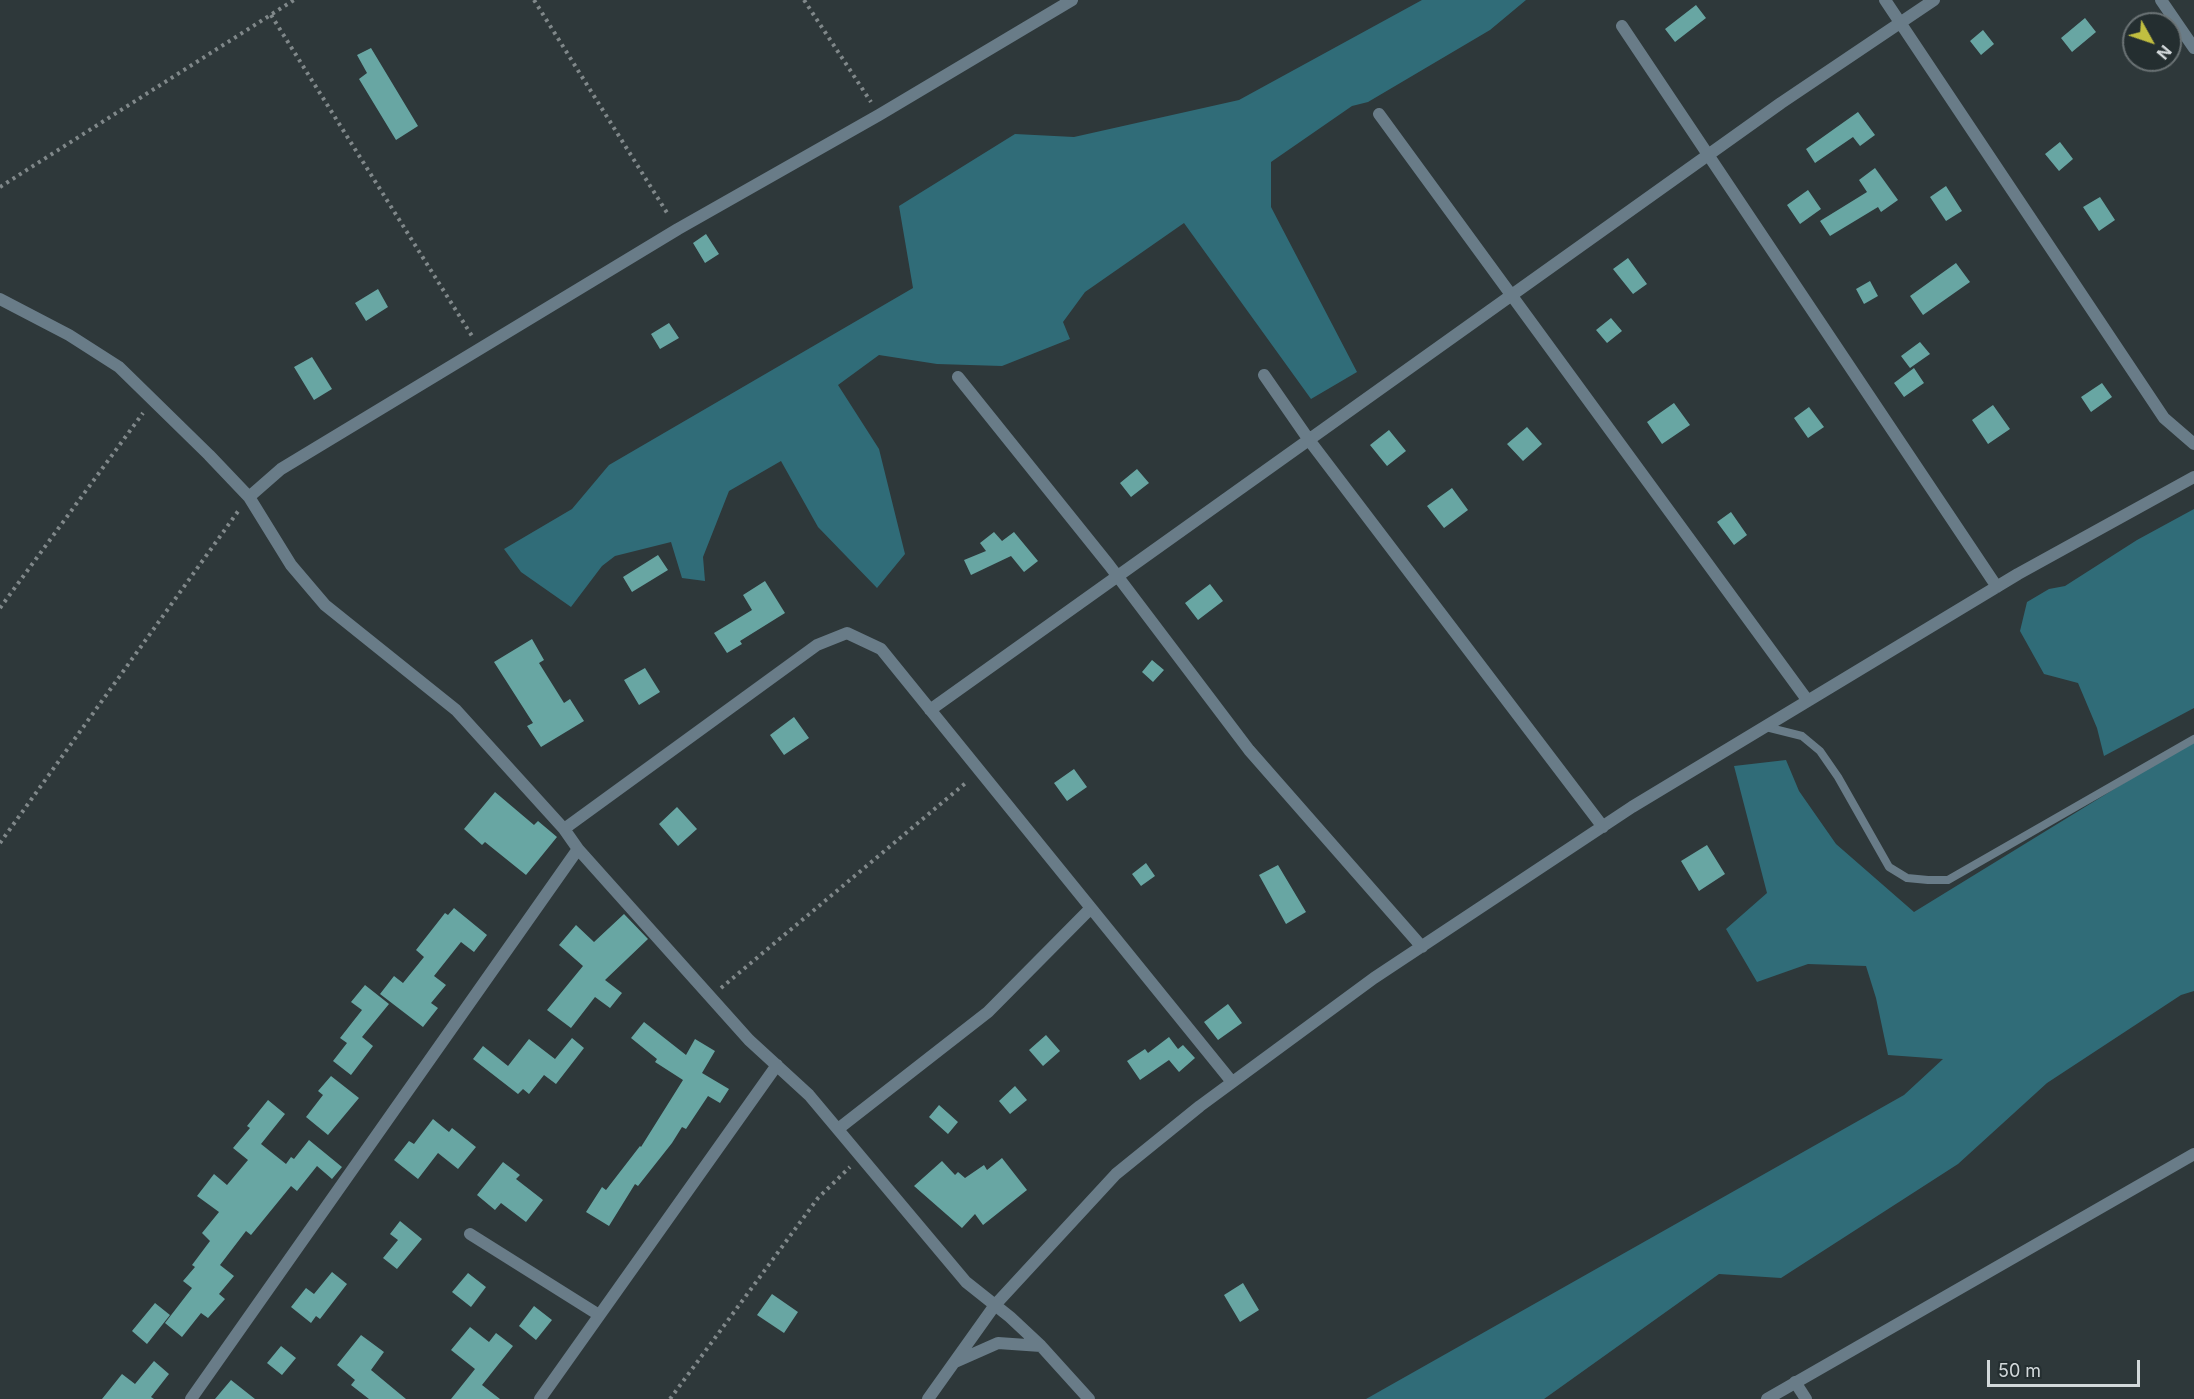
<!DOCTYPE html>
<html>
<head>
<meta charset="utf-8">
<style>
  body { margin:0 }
  #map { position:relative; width:2194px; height:1399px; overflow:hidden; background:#2e383a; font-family:Inter,sans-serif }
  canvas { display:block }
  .north { position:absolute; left:2122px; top:12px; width:60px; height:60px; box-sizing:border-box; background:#242e30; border:2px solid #6a7274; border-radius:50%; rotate:130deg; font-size:16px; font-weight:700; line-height:24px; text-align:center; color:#d3d9db }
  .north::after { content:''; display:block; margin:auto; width:21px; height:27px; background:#c1be40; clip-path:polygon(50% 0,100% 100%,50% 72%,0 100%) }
  .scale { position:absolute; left:1987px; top:1360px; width:153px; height:27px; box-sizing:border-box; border:3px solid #d3d9db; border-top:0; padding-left:8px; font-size:18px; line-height:21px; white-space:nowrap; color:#d3d9db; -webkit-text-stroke:4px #242e30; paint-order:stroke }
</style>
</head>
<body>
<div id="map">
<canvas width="2194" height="1399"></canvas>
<div class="north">N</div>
<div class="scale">50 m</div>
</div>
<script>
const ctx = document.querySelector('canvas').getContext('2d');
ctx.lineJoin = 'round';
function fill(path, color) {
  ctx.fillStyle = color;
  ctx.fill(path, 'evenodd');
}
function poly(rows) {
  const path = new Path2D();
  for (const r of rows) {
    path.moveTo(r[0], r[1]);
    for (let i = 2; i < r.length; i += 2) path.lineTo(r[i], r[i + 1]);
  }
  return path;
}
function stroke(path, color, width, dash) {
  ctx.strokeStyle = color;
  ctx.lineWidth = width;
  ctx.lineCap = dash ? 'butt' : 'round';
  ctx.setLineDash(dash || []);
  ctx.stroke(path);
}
const forest = poly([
  [1422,0,1526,0,1490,30,1368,102,1352,106,1271,162,1271,207,1357,372,1311,399,1184,223,1085,292,1063,322,1070,339,1002,366,937,364,879,355,838,385,879,449,905,554,877,588,818,527,781,461,729,491,703,557,705,581,682,578,671,542,615,556,602,566,571,607,521,572,504,549,572,509,609,465,913,288,899,206,1015,134,1074,137,1239,100],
  [2194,509,2194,708,2104,756,2097,728,2078,683,2044,674,2020,631,2027,602,2049,589,2065,586,2137,540],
  [2194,740,2194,991,2181,995,2047,1083,1958,1164,1781,1278,1719,1274,1544,1399,1366,1399,1904,1095,1943,1059,1888,1055,1876,998,1866,966,1808,964,1757,982,1726,929,1767,893,1734,766,1786,760,1799,791,1836,844,1914,912]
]);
const building = poly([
  [1696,5,1706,18,1675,42,1665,29],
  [2085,18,2096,32,2072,52,2061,38],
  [1983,30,1994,44,1981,55,1970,41],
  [371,48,418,126,396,140,359,79,367,73,357,55],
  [1858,112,1875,135,1860,146,1853,137,1815,163,1806,149],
  [2060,142,2073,159,2059,171,2045,154],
  [1875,168,1898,200,1881,212,1878,207,1830,236,1820,221,1867,192,1859,180],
  [1946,186,1962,211,1946,221,1930,197],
  [1808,190,1821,209,1800,224,1787,205],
  [2100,197,2115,220,2099,231,2083,207],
  [706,234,719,254,705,263,693,243],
  [1628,258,1647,284,1633,294,1613,269],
  [1956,263,1970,282,1923,315,1910,296],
  [1870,281,1878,296,1864,304,1856,289],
  [378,289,388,307,366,321,355,303],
  [1611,318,1622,331,1607,343,1596,330],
  [669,323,679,338,660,349,651,334],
  [1920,342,1930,354,1910,368,1901,356],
  [312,357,332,389,314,400,294,367],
  [1914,368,1924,383,1904,397,1894,383],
  [2102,383,2112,397,2091,412,2081,397],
  [1674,403,1690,425,1662,444,1647,422],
  [1993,405,2010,429,1988,444,1972,420],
  [1809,407,1824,427,1808,438,1794,418],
  [1527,427,1542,444,1523,461,1507,444],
  [1389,430,1406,451,1387,466,1370,445],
  [1137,469,1149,483,1131,497,1120,483],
  [1452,488,1468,510,1444,528,1427,506],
  [1731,512,1747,535,1734,545,1717,522],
  [994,532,1002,541,1014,532,1038,561,1024,572,1011,556,971,575,964,560,986,551,980,543],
  [658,555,668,570,632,592,623,577],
  [765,581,785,613,740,641,742,644,727,653,714,633,752,610,743,595],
  [1210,584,1223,601,1198,620,1185,603],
  [532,639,544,660,539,663,564,703,570,699,584,721,541,747,527,726,533,723,494,662],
  [1152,660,1164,670,1153,682,1142,672],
  [645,668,660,692,639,705,624,680],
  [794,717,809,738,784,755,770,735],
  [1074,769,1087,787,1067,801,1054,783],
  [495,792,534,825,538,821,557,837,526,875,485,842,482,845,464,829],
  [677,807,697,829,678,846,659,824],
  [1707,845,1725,874,1699,891,1681,861],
  [1146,863,1155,876,1141,886,1132,874],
  [1278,865,1306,912,1286,924,1259,875],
  [454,908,487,935,474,952,461,942,434,976,446,985,431,1003,438,1008,423,1027,380,994,394,976,403,983,424,957,416,950,445,913,448,915],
  [624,914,648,939,605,980,622,993,610,1008,595,997,571,1028,547,1010,583,966,559,945,576,925,594,942],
  [365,985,389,1004,362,1037,373,1046,351,1075,333,1061,347,1043,340,1038,362,1010,351,1002],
  [1228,1004,1242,1023,1218,1040,1204,1022],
  [644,1022,686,1055,695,1039,715,1051,702,1073,729,1089,720,1103,708,1096,686,1129,682,1127,672,1143,638,1186,635,1184,609,1226,586,1212,602,1187,606,1190,640,1146,641,1147,683,1080,655,1062,657,1059,631,1038],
  [1046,1035,1060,1051,1043,1066,1029,1050],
  [1169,1037,1178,1049,1183,1045,1195,1058,1179,1072,1169,1060,1140,1080,1127,1061,1145,1049,1148,1053],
  [572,1038,584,1048,556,1084,544,1075,529,1094,523,1089,518,1094,473,1059,483,1046,508,1066,529,1039,555,1059],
  [331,1076,359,1098,328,1135,306,1117,323,1095,318,1091],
  [1015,1086,1027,1100,1010,1114,999,1101],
  [268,1100,285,1114,261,1144,286,1164,291,1157,294,1159,309,1140,342,1167,332,1179,317,1166,297,1191,291,1186,251,1235,246,1231,220,1265,234,1276,219,1294,225,1299,208,1318,201,1313,182,1337,165,1323,192,1288,183,1281,195,1267,192,1265,210,1241,202,1233,219,1212,197,1196,214,1174,227,1185,248,1160,233,1148,250,1128,247,1126],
  [939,1105,958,1122,948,1134,929,1117],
  [433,1119,449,1132,452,1128,476,1147,458,1169,438,1153,418,1179,394,1160,409,1141,414,1144],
  [1002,1158,1027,1190,983,1225,975,1214,962,1228,914,1186,942,1161,955,1175,958,1172,965,1178,984,1165,987,1170],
  [503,1162,520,1175,516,1179,543,1200,526,1222,501,1203,495,1210,477,1195],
  [400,1221,422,1239,397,1269,383,1258,398,1240,390,1234],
  [332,1272,347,1284,320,1319,316,1316,311,1323,291,1307,306,1288,314,1294],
  [468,1273,486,1287,471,1307,452,1292],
  [1243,1283,1259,1310,1240,1322,1224,1295],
  [772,1294,798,1312,784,1333,757,1315],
  [155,1303,170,1315,147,1344,132,1331],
  [534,1306,552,1320,536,1340,519,1326],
  [470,1327,489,1342,496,1333,513,1346,482,1385,500,1399,451,1399,475,1369,451,1350],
  [361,1335,384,1352,371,1370,406,1399,369,1399,351,1385,355,1380,337,1365],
  [281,1346,296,1358,282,1375,267,1363],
  [154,1361,169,1374,151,1397,154,1399,102,1399,122,1374,135,1384],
  [231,1380,255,1399,215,1399]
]);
const path = poly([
  [534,0,669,216],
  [804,0,871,102],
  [271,15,472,336],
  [0,187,294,0],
  [0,608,143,413],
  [0,843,239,510],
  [721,988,968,781],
  [670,1399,818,1198,850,1167]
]);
const lane = poly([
  [1766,727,1802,736,1820,751,1838,777,1889,867,1907,878,1928,880,1948,880,2194,739]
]);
const street = poly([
  [1885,0,2164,418,2194,444],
  [2161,0,2194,48],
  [1622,26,1997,587],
  [1379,114,1808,701],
  [0,299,69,335,119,367,209,455,249,497,291,565,325,605,456,710,564,829,578,849,749,1040,809,1095,966,1282,1010,1317,1041,1346,1089,1399],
  [1264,375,1309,440,1603,827],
  [958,377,1109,565,1249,750,1422,947],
  [249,497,281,469,678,229,879,115,1072,0],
  [930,710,1781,103,1934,0],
  [564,829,817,645,847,633,881,649,1232,1082],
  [838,1129,988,1012,1091,908],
  [470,1234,599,1315],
  [955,1362,998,1343,1041,1346],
  [1795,1382,1806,1399],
  [191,1399,578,849],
  [540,1399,777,1065],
  [928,1399,995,1305,1116,1174,1200,1106,1374,978,1632,807,2018,574,2194,477],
  [1767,1399,2194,1154]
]);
fill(forest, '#306c78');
fill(building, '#68a6a3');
stroke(path, '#80888a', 4, [3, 4.5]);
stroke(lane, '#697c88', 8);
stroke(street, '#697c88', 12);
</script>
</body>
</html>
